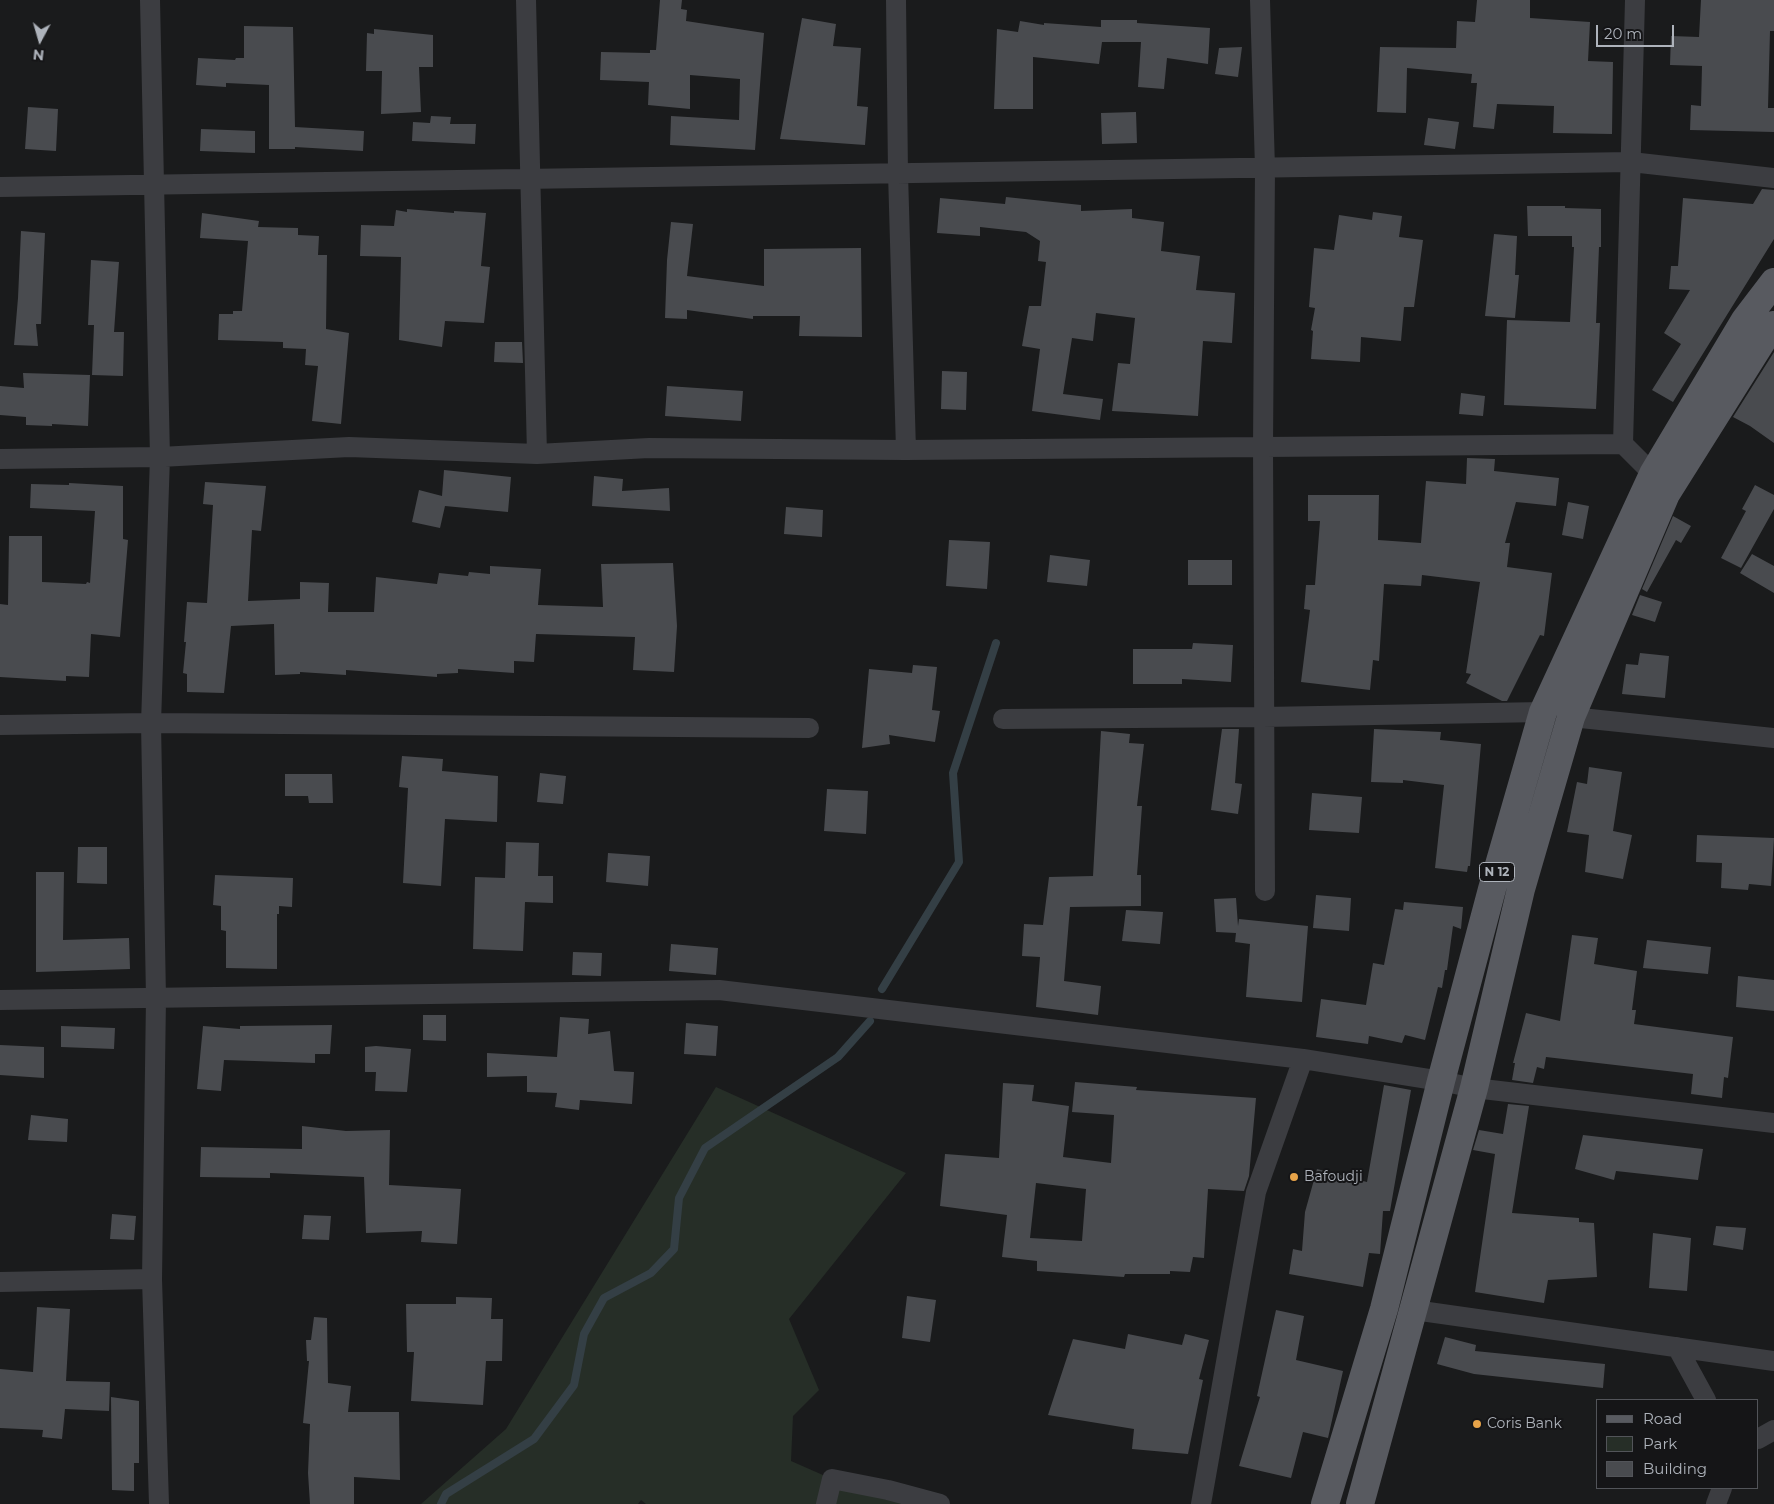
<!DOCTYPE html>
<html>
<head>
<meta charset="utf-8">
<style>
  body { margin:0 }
  #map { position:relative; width:1774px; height:1504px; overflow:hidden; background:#1a1b1c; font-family:Montserrat,sans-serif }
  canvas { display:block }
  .legend { position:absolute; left:1596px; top:1399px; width:162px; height:90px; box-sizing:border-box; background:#151517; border:1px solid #525459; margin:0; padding:6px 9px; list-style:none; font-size:15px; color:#aeb3bb }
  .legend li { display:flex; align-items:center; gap:10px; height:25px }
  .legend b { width:25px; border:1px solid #525459 }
  .north { position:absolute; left:15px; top:15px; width:50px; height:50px; -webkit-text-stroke:4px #151517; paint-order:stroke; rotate:186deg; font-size:14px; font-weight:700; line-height:20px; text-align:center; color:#aeb3bb }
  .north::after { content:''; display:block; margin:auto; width:18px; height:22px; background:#aeb3bb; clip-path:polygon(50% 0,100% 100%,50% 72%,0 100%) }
  .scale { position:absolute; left:1596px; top:25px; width:78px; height:22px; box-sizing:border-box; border:2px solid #aeb3bb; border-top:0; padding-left:6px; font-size:15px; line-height:18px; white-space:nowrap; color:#aeb3bb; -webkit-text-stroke:4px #151517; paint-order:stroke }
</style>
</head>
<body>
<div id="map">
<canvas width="1774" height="1504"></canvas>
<ul class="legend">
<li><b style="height:6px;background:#585a60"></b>Road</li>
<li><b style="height:14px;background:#262e27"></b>Park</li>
<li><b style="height:14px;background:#494b4f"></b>Building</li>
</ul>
<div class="north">N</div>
<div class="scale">20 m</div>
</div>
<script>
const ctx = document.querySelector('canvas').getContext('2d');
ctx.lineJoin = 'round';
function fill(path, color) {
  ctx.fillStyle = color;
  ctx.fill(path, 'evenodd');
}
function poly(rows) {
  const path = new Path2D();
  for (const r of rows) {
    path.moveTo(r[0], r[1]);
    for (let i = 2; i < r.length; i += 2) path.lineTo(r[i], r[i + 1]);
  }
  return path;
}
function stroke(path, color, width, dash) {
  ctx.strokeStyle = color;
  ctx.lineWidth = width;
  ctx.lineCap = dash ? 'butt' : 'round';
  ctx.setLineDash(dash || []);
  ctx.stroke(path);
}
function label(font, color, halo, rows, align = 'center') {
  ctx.font = font + ' Montserrat,sans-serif';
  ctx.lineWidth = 4;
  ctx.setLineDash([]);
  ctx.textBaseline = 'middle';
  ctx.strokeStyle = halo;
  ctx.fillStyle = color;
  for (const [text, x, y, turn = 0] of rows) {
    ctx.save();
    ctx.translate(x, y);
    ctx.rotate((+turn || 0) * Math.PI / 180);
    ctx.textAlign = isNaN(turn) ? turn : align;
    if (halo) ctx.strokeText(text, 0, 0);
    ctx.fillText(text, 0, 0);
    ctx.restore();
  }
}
const green = poly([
  [716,1087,906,1173,789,1319,819,1390,793,1416,791,1461,832,1479,940,1504,646,1504,641,1500,638,1504,421,1504,506,1429]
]);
const stream = poly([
  [882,989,959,862,953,773,996,643],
  [441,1504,446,1494,534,1439,574,1385,584,1334,604,1298,651,1273,674,1249,679,1198,705,1148,838,1057,870,1021]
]);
const building = poly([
  [660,0,682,0,681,9,687,10,686,21,764,33,755,150,670,145,671,116,739,120,740,79,690,75,690,109,648,105,649,82,600,80,601,52,650,53,650,50,656,50],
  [1477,0,1530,0,1530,18,1590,22,1588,61,1613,62,1612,134,1553,133,1554,106,1497,104,1494,129,1473,127,1477,83,1471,83,1472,74,1407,68,1406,113,1377,112,1380,47,1456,48,1457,21,1475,22],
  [1701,0,1774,0,1774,31,1770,31,1768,108,1774,108,1774,132,1690,130,1691,105,1701,106,1702,66,1670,65,1671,36,1699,37],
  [802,18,836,24,833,46,861,48,857,106,868,107,865,145,780,139],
  [1101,20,1137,20,1137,23,1210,28,1208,64,1167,58,1164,89,1138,87,1141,42,1102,42,1099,64,1033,57,1033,109,994,109,997,29,1018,32,1020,21,1044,25,1044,23,1101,27],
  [244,26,293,27,295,127,364,131,363,151,295,147,295,149,269,149,269,85,226,83,226,87,196,85,198,58,235,60,236,58,244,58],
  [374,29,433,35,433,67,419,67,421,112,381,114,382,71,366,71,367,33,374,34],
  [1242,47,1238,77,1215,74,1219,48],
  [28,107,58,109,56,151,25,149],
  [1136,112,1137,143,1102,144,1101,113],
  [431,116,451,117,450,124,476,124,475,144,412,141,413,122,430,123],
  [1428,118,1459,122,1455,149,1424,145],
  [201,129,255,131,255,153,200,151],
  [1762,189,1774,190,1774,239,1673,402,1652,390,1681,344,1664,333,1690,290,1669,289,1671,266,1678,266,1683,198,1753,204],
  [1006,197,1081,205,1081,211,1132,209,1132,218,1164,222,1161,251,1200,256,1196,290,1235,293,1232,343,1203,341,1198,416,1112,411,1118,363,1130,364,1135,318,1096,313,1093,341,1072,338,1063,394,1103,399,1100,420,1032,411,1040,349,1022,346,1029,306,1041,306,1046,262,1038,261,1040,241,1026,232,980,227,980,236,937,233,940,198,1005,204],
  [1527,206,1565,206,1565,208,1601,209,1601,247,1599,247,1596,323,1600,323,1596,409,1504,405,1507,320,1570,322,1574,247,1572,247,1572,236,1528,236],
  [407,209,454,213,454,211,486,213,481,266,490,267,484,323,445,321,442,347,399,340,401,257,360,256,361,225,394,226,396,210,407,212],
  [1373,212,1402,216,1399,237,1423,240,1414,307,1404,307,1401,341,1361,337,1360,362,1311,359,1313,331,1311,330,1315,308,1309,307,1314,248,1334,250,1339,215,1372,220],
  [202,213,259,221,258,227,298,228,298,235,319,236,318,255,327,255,326,329,349,333,341,424,312,421,318,366,305,365,306,349,283,348,283,342,218,340,219,314,233,314,233,311,242,311,248,241,200,238],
  [671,222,693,224,687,276,764,286,764,249,861,248,862,337,799,336,800,316,753,316,753,319,687,310,687,319,665,318,667,260],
  [21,231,45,233,41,324,36,324,38,346,14,345,18,298],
  [1494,234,1517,236,1515,275,1519,275,1515,318,1485,316],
  [91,260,119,262,114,332,124,332,123,376,92,375,94,325,88,325],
  [495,342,522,342,523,363,494,362],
  [1774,352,1774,443,1750,426,1733,417],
  [942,371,967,372,966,410,941,409],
  [23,373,90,375,88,426,52,424,52,426,26,425,26,417,0,415,0,386,24,388],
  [667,386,743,391,741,421,665,416],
  [1461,393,1485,396,1483,416,1459,414],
  [1467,458,1495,459,1494,471,1559,478,1556,506,1516,502,1505,543,1510,543,1507,567,1552,573,1544,636,1540,635,1507,701,1502,701,1466,683,1471,674,1466,673,1480,582,1422,575,1421,586,1384,584,1379,661,1373,660,1370,690,1301,682,1310,610,1304,609,1306,585,1315,585,1320,521,1308,521,1308,495,1379,495,1378,540,1421,543,1426,481,1466,484],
  [444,470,511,477,508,512,445,506,440,528,412,522,419,490,442,496],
  [594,476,623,479,622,491,669,488,670,511,592,506],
  [205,482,266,486,261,531,252,530,248,601,300,599,300,582,329,583,328,612,374,612,376,577,437,584,439,573,468,576,469,572,490,574,490,566,541,569,538,605,603,607,601,564,673,563,677,626,674,672,633,670,635,637,536,634,534,662,514,661,514,673,458,669,458,673,437,674,437,677,346,670,346,675,300,672,300,674,275,675,274,624,231,626,224,693,187,692,187,674,183,673,186,642,184,642,187,602,207,603,213,505,203,504],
  [69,483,123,486,123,539,128,540,120,637,91,634,89,677,66,676,66,681,0,677,0,604,8,605,9,536,42,536,42,582,86,584,87,582,90,583,95,511,30,508,31,484,69,485],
  [1755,485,1774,495,1774,509,1741,568,1721,558,1746,511,1742,509],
  [1568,502,1589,506,1583,539,1562,535],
  [786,507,823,510,822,537,784,534],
  [1673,516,1691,526,1681,543,1676,540,1647,592,1642,589],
  [949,540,990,542,987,589,946,586],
  [1752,554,1774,566,1774,593,1740,573],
  [1050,555,1090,560,1087,586,1047,582],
  [1188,560,1232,560,1232,585,1188,585],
  [1640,595,1662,602,1655,622,1632,615],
  [1193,643,1233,645,1231,682,1182,679,1182,684,1133,684,1133,649,1192,649],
  [1640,653,1669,656,1665,698,1622,694,1626,664,1638,665],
  [913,665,937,667,932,710,940,711,935,742,889,735,890,744,862,748,869,669,912,673],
  [1222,729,1239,729,1235,783,1242,784,1238,814,1211,810],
  [1374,729,1441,732,1440,740,1481,744,1470,866,1468,866,1467,872,1435,868,1444,785,1403,780,1403,783,1371,782],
  [1101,731,1130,734,1129,743,1144,744,1137,806,1142,806,1137,875,1141,875,1141,906,1070,907,1064,981,1101,986,1098,1015,1036,1007,1040,957,1022,956,1024,924,1043,925,1049,877,1093,876],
  [402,756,443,759,442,771,498,776,497,822,445,819,441,886,403,883,408,788,399,787],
  [1589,767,1622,772,1613,831,1632,835,1623,879,1585,872,1589,835,1567,832,1577,782,1587,784],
  [540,773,566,776,563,804,537,802],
  [285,774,332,774,333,803,309,803,308,796,285,796],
  [827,789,868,791,866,834,824,831],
  [1312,793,1362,797,1359,833,1309,830],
  [1697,835,1774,838,1771,886,1749,884,1748,890,1721,888,1722,863,1696,862],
  [506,842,539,843,538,876,553,876,553,903,525,902,523,951,473,949,475,877,505,878],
  [78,847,107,847,107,884,77,883],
  [608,853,650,856,648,886,606,882],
  [36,872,64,872,63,940,129,938,130,969,36,972],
  [215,875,293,878,292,907,279,906,279,914,277,914,277,969,226,968,226,931,221,930,221,906,213,905],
  [1316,895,1351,898,1349,931,1313,928],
  [1236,898,1238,926,1239,919,1308,926,1302,1002,1246,997,1250,944,1235,942,1236,933,1216,932,1214,899],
  [1404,902,1463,907,1461,929,1453,926,1447,970,1445,970,1442,988,1438,987,1425,1040,1405,1035,1402,1043,1369,1036,1368,1044,1316,1037,1321,999,1366,1005,1373,963,1384,965,1395,909,1403,910],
  [1126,910,1163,912,1160,944,1122,941],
  [1572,935,1598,938,1594,964,1637,971,1632,1010,1636,1010,1634,1024,1733,1037,1728,1078,1724,1077,1722,1098,1691,1094,1693,1074,1546,1057,1544,1069,1537,1067,1533,1083,1512,1080,1515,1063,1513,1063,1526,1013,1560,1021],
  [1647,940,1711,947,1708,974,1643,968],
  [671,944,718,948,716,975,669,971],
  [573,952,602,953,601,976,572,975],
  [1738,976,1774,980,1774,1011,1736,1007],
  [423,1015,446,1015,446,1041,423,1040],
  [560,1017,589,1019,588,1034,610,1031,614,1071,634,1072,632,1104,580,1100,579,1110,555,1107,557,1093,527,1092,527,1076,487,1077,487,1053,557,1057],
  [686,1023,718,1026,716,1056,684,1054],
  [332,1025,330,1054,315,1054,315,1063,224,1060,221,1091,197,1089,203,1026,240,1029,240,1026],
  [61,1026,115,1028,114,1049,61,1047],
  [0,1045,44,1047,44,1078,0,1075],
  [376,1046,411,1049,407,1092,375,1091,376,1072,365,1072,365,1047],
  [1075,1082,1137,1087,1136,1090,1256,1098,1249,1176,1244,1191,1208,1189,1204,1258,1193,1257,1190,1272,1170,1271,1170,1274,1125,1274,1124,1277,1037,1271,1037,1261,1002,1257,1007,1215,940,1206,945,1154,999,1158,1003,1083,1034,1085,1032,1101,1069,1106,1063,1157,1111,1163,1114,1115,1072,1112],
  [1036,1183,1086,1189,1082,1241,1030,1238],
  [1384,1085,1411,1090,1390,1211,1383,1211,1380,1254,1369,1253,1363,1287,1289,1274,1293,1249,1302,1251,1305,1212,1317,1169,1367,1182],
  [1508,1104,1529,1106,1512,1213,1579,1218,1579,1222,1594,1223,1597,1277,1548,1280,1544,1303,1475,1292,1495,1154,1473,1150,1479,1130,1503,1134],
  [31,1115,68,1119,67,1142,28,1140],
  [302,1126,346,1131,390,1130,389,1185,461,1189,457,1244,421,1242,422,1231,366,1233,364,1177,270,1173,270,1178,200,1177,201,1147,302,1149],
  [1583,1135,1703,1149,1698,1180,1616,1171,1614,1180,1575,1169],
  [112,1214,136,1216,134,1240,110,1239],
  [304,1215,331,1216,329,1240,302,1239],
  [1716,1226,1746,1228,1743,1250,1713,1245],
  [1653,1233,1691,1238,1687,1291,1649,1288],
  [907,1296,936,1300,930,1342,902,1338],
  [456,1297,492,1298,491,1319,503,1319,502,1361,486,1361,483,1405,411,1401,414,1352,407,1352,406,1304,456,1304],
  [37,1307,70,1309,66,1381,110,1382,109,1411,65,1409,62,1439,42,1437,43,1430,0,1428,0,1369,33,1372],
  [1276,1310,1304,1316,1296,1360,1343,1371,1328,1438,1303,1432,1291,1478,1239,1466,1260,1397,1257,1396],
  [314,1317,327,1318,328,1383,351,1386,348,1412,399,1412,400,1480,354,1477,354,1504,310,1504,308,1473,310,1424,303,1423,309,1361,307,1361,306,1340,311,1340],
  [1128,1334,1182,1345,1185,1334,1209,1340,1199,1379,1203,1380,1188,1454,1132,1449,1134,1429,1048,1415,1073,1339,1125,1349],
  [1445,1337,1476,1345,1475,1351,1605,1364,1603,1388,1474,1374,1437,1364],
  [111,1397,139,1401,139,1463,134,1463,134,1491,112,1490]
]);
const minor = poly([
  [150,0,160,457,151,723,156,998,152,1279,159,1504],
  [526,0,537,454],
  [896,0,898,173,906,450],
  [1260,0,1265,168,1263,447,1265,891],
  [0,187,1631,162,1774,178],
  [1623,444,1635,0],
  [0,459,160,457,349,447,537,454,649,448,906,450,1623,444,1653,474],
  [1571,717,1774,738],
  [1003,719,1263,717,1543,712],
  [0,725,151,723,809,728],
  [0,1000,719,990,1303,1059,1441,1081,1474,1088,1774,1123],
  [0,1282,152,1279],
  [1414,1310,1774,1361],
  [1677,1347,1706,1400],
  [1758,1439,1774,1430],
  [826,1504,832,1479,888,1490,940,1504],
  [1201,1504,1256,1192,1303,1059],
  [1716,1504,1722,1488]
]);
const primary = poly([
  [1325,1504,1384,1309,1441,1081,1492,889,1543,712,1653,474,1745,320,1774,282],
  [1360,1504,1474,1088,1521,889,1571,717,1666,494,1766,335,1774,325]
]);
const markers = [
  [1294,1177,5,"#e6a349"],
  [1477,1424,5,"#e6a349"]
];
const shields = [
  [1497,872,35]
];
const shieldNames = [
  ["N 12",1497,872]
];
const poiNames = [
  ["Bafoudji",1304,1177],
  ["Coris Bank",1487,1424]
];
fill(green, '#262e27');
stroke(stream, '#343f45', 8);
fill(building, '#494b4f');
stroke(minor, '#3c3d41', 20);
stroke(primary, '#585a60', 28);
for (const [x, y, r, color] of markers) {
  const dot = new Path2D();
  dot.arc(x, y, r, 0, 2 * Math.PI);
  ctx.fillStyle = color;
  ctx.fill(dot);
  stroke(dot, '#151517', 2);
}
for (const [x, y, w] of shields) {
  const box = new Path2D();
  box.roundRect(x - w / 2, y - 9.5, w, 19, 4);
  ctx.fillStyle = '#151517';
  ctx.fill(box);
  stroke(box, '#aeb3bb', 1);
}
label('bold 12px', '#aeb3bb', null, shieldNames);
label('14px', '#aeb3bb', '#151517', poiNames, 'left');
</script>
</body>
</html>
